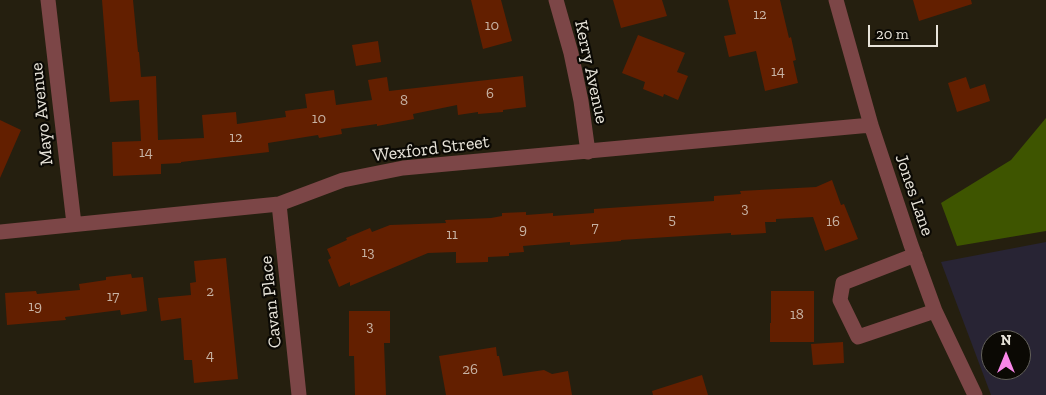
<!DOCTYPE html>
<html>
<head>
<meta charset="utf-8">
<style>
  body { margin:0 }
  #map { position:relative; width:1046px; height:395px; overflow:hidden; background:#251f0f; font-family:"Zilla Slab",serif }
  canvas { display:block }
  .north { position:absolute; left:981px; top:330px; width:50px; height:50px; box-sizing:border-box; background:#0b0904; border:1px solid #63615a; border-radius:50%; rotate:0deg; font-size:14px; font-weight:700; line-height:20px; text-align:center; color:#e8e4da }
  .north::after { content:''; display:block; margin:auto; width:18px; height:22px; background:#f987e9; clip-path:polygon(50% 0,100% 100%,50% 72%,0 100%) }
  .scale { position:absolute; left:868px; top:25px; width:70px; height:22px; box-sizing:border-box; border:2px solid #e8e4da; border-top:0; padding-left:6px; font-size:15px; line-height:18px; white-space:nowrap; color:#e8e4da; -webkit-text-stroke:4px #0b0904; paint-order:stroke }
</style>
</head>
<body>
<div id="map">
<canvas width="1046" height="395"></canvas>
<div class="north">N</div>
<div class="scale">20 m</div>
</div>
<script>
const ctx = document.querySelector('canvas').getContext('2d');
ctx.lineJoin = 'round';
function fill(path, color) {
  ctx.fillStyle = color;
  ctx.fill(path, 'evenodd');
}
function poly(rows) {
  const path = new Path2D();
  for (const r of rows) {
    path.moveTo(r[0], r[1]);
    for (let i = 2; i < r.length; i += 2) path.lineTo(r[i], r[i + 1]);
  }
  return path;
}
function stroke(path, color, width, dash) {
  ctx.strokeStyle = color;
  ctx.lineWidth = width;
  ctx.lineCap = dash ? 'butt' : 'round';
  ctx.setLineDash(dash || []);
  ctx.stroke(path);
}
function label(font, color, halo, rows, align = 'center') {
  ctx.font = font + ' "Zilla Slab",serif';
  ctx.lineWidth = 4.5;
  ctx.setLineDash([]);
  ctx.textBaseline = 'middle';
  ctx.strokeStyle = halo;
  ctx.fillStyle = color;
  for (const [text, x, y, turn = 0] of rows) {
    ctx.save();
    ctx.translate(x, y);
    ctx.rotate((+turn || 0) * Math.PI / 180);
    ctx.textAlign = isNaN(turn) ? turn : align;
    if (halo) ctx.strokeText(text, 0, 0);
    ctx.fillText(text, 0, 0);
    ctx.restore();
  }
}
const commercial = poly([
  [1046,242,1046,395,991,395,941,262],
  [991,340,1021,340,1021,370,991,370]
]);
const forest = poly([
  [1046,118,1046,231,957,246,941,203,1011,160]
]);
const building = poly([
  [102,0,133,0,138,52,139,52,141,77,156,76,158,140,204,138,202,115,236,112,237,124,286,117,285,111,307,108,305,94,334,90,336,105,372,100,368,80,387,77,389,91,523,76,526,107,503,110,503,112,478,114,478,112,458,115,457,105,413,114,414,119,377,126,377,124,341,129,342,134,319,138,318,135,268,143,269,152,181,162,181,163,161,164,161,174,113,176,112,142,141,141,139,100,110,102],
  [471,0,501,0,512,41,483,49],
  [613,0,662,0,667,16,621,28],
  [728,0,780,0,789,38,791,37,796,60,793,61,798,83,765,91,756,51,729,57,724,36,736,34],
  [913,0,971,0,972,4,919,21],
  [638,35,685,53,677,72,688,76,678,100,664,94,663,97,643,89,645,82,622,73],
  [378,41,381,62,356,66,352,45],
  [966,77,970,89,985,84,990,101,957,112,948,83],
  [0,120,21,130,0,178],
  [832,180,841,205,844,204,858,239,825,251,813,217,776,219,776,222,765,222,766,233,731,235,731,233,621,240,621,241,570,245,570,242,523,246,524,252,509,253,509,256,488,257,488,262,456,263,456,252,428,253,350,286,350,282,339,287,328,260,331,258,327,249,347,240,346,238,370,228,372,232,390,225,446,223,445,220,491,218,502,216,502,213,526,212,526,215,553,213,553,216,594,213,594,209,714,201,714,196,741,194,740,191,816,187],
  [226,258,238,379,194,383,192,360,184,360,181,318,161,321,158,298,191,295,190,283,196,282,194,261],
  [131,274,132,278,143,277,147,311,121,315,120,310,65,317,66,320,7,325,5,293,36,291,37,294,80,290,79,284,106,280,106,277],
  [771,291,814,291,814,342,770,342,770,323,771,323],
  [349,311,390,311,390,343,384,343,386,395,355,395,354,356,349,356],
  [843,342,844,363,813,365,811,344],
  [496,347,497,356,499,356,503,376,544,370,552,374,568,371,572,395,446,395,439,356],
  [702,375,708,395,653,395,652,391]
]);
const minor = poly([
  [48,0,74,224],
  [556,0,571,53,581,101,588,152],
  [836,0,871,125,911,245,935,311,975,395],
  [279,204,299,395],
  [0,232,279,204,343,180,403,168,871,125],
  [915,255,843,283,840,300,858,337,935,311]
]);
const numberNames = [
  ["12",760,15],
  ["10",492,26],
  ["14",778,72],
  ["6",490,94],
  ["8",404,101],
  ["10",319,119],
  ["12",236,138],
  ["14",146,153],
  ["3",745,209],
  ["5",672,220],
  ["16",833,222],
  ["7",595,228],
  ["9",523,230],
  ["11",452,235],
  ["13",368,253],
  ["2",210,292],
  ["17",113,297],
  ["19",35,307],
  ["18",797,315],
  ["3",370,327],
  ["4",210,356],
  ["26",470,370]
];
const streetNames = [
  ["Kerry Avenue",591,72,78],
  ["Mayo Avenue",42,114,-96],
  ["Wexford Street",431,149,-7],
  ["Jones Lane",914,195,71],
  ["Cavan Place",271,302,-96]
];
fill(commercial, '#282434');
fill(forest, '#3e5500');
fill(building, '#631f00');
stroke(minor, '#7c4647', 15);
label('15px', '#c7b3a4', null, numberNames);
label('18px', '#e8e4da', '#0b0904', streetNames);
</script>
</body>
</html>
